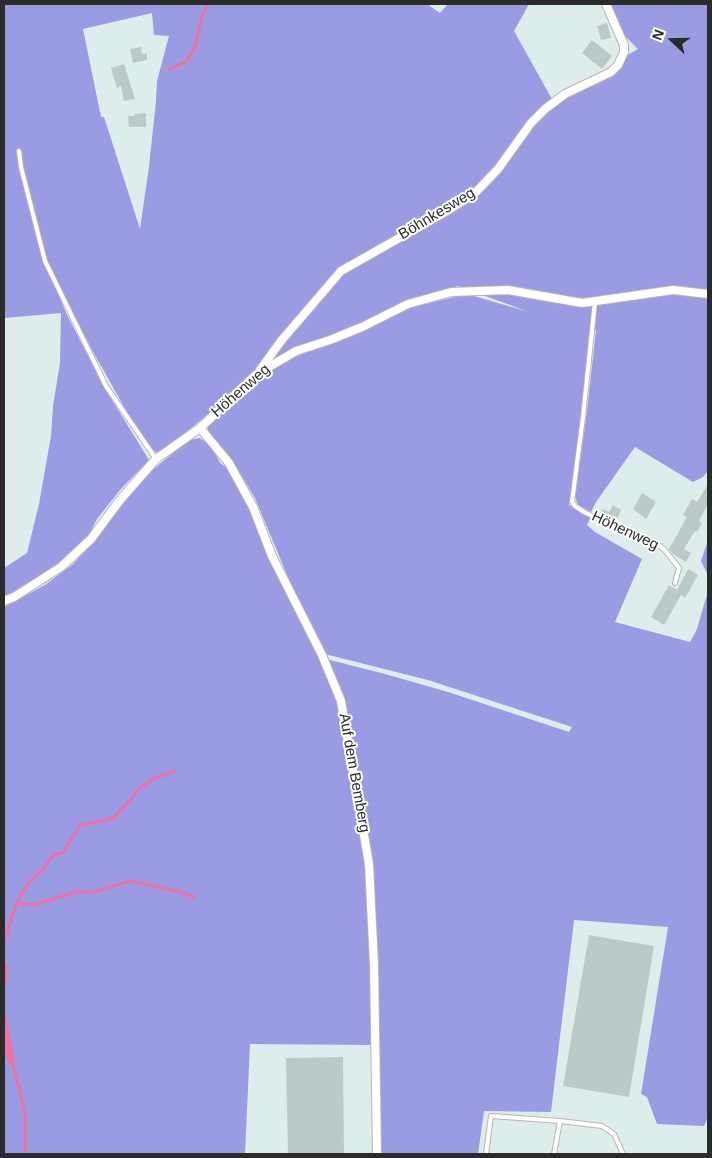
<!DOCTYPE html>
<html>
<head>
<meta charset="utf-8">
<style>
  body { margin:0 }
  #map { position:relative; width:712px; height:1158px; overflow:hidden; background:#ddedeb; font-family:Arial,sans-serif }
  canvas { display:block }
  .frame { position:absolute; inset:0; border:5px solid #2b2b2b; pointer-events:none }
  .north { position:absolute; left:647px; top:15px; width:50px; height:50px; -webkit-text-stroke:4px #fff; paint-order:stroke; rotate:291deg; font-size:14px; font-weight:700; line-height:20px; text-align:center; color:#2b2b2b }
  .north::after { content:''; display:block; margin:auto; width:18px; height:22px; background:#2b2b2b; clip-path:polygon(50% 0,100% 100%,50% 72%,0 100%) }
</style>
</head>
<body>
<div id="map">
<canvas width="712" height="1158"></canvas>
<div class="frame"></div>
<div class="north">N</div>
</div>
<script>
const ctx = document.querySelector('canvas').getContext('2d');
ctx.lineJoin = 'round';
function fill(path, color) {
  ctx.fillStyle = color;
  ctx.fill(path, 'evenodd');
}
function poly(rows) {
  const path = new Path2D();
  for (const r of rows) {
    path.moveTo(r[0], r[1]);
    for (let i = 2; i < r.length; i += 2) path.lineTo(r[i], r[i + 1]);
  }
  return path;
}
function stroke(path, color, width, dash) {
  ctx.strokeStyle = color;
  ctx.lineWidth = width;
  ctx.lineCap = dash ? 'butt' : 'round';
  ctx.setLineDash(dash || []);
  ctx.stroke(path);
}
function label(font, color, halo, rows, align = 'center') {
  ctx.font = font + ' Arial,sans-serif';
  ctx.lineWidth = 4;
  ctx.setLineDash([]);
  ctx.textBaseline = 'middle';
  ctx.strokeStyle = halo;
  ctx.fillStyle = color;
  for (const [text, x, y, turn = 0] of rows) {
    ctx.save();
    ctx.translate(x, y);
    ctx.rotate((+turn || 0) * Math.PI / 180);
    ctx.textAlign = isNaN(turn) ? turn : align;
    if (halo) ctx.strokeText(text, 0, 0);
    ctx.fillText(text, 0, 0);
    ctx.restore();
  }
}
const green = poly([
  [4,4,427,4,440,13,448,4,529,4,514,31,553,101,532,124,555,103,599,80,624,57,638,49,624,35,609,4,708,4,708,471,703,477,693,482,635,447,596,502,591,512,578,505,575,497,587,411,596,330,591,328,579,432,569,505,591,517,587,525,595,532,642,559,615,622,690,642,697,629,708,591,707,573,701,561,708,540,708,1117,704,1126,657,1124,647,1097,641,1094,668,927,574,920,551,1112,484,1111,478,1154,380,1154,373,871,361,786,352,797,365,861,370,937,372,1045,250,1044,245,1154,4,1154,4,607,45,585,73,564,94,542,128,497,150,472,189,440,200,438,208,444,216,455,220,463,227,468,250,504,304,629,318,657,385,674,448,692,569,732,572,727,428,680,325,654,290,582,255,498,243,478,208,433,208,427,213,420,259,378,274,367,295,357,362,331,409,308,467,294,529,312,458,286,407,305,332,337,276,358,248,376,206,416,160,453,156,452,150,448,127,412,92,350,57,282,54,283,66,313,104,387,149,460,120,490,97,519,90,533,67,558,43,578,4,602,4,568,27,553,39,504,51,436,53,406,60,363,61,313,4,318],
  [152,13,154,35,169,36,157,81,156,101,149,167,140,229,104,117,101,117,83,29]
]);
const water = poly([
  [4,1004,15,1063,10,1065,4,1054]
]);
const stream = poly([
  [169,69,187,61,195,46,202,16,208,4],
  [17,903,34,905,75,892,93,892,131,881,181,892,195,897],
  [4,942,12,916,20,896,29,882,44,869,52,856,63,852,80,825,103,821,115,817,140,788,153,779,174,771],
  [4,963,6,967,6,979,4,986],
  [12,1061,25,1113,25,1154]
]);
const building = poly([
  [607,23,611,38,601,40,597,26],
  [592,40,612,56,602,69,582,53],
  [141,47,142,54,147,53,147,60,133,63,130,49],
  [124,64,135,99,124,101,121,86,117,88,111,68],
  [146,113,146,127,129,127,128,116,134,116,135,114],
  [708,484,708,504,699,521,702,523,697,532,695,531,684,549,691,553,686,562,673,554,669,549,687,517,683,515,692,499,697,502],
  [642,493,656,502,646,519,633,509],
  [613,505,621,510,615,523,599,515,603,509,609,512],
  [688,569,698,575,685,598,681,595,664,625,651,617,669,585,677,590],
  [589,935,654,946,629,1097,563,1086],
  [343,1057,344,1154,288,1154,286,1058]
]);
const service = poly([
  [19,151,21,167,45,261,106,386,156,459],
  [595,302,583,417,572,502,575,506,584,512,642,540,657,544,664,549,679,568,675,583],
  [486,1154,491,1116,560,1121],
  [554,1154,560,1121,602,1126,614,1134,623,1154]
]);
const minor = poly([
  [260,370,281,341,341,271,447,211,476,192,498,169,531,123,545,109,565,94,611,72,618,65,624,52,624,45,606,4],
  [200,428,229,463,253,507,272,556,322,655,341,701,369,864,374,964,377,1154],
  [4,601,14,597,61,567,91,539,120,500,156,459,200,428,257,374,296,351,330,340,362,327,408,304,451,292,508,290,582,303,673,290,708,294]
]);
const streetNames = [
  ["Böhnkesweg",437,214,-31],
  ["Höhenweg",241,391,-41],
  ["Höhenweg",625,531,25],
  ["Auf dem Bemberg",354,773,80]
];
fill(green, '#9a9be3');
fill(water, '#ee71a3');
stroke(stream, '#ee71a3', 3);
fill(building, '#bdc8c8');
stroke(service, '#bfb3b1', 6);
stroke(minor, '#bfb3b1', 10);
stroke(service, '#fff', 4);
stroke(minor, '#fff', 8);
label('15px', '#2b2b2b', '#fff', streetNames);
</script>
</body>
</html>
